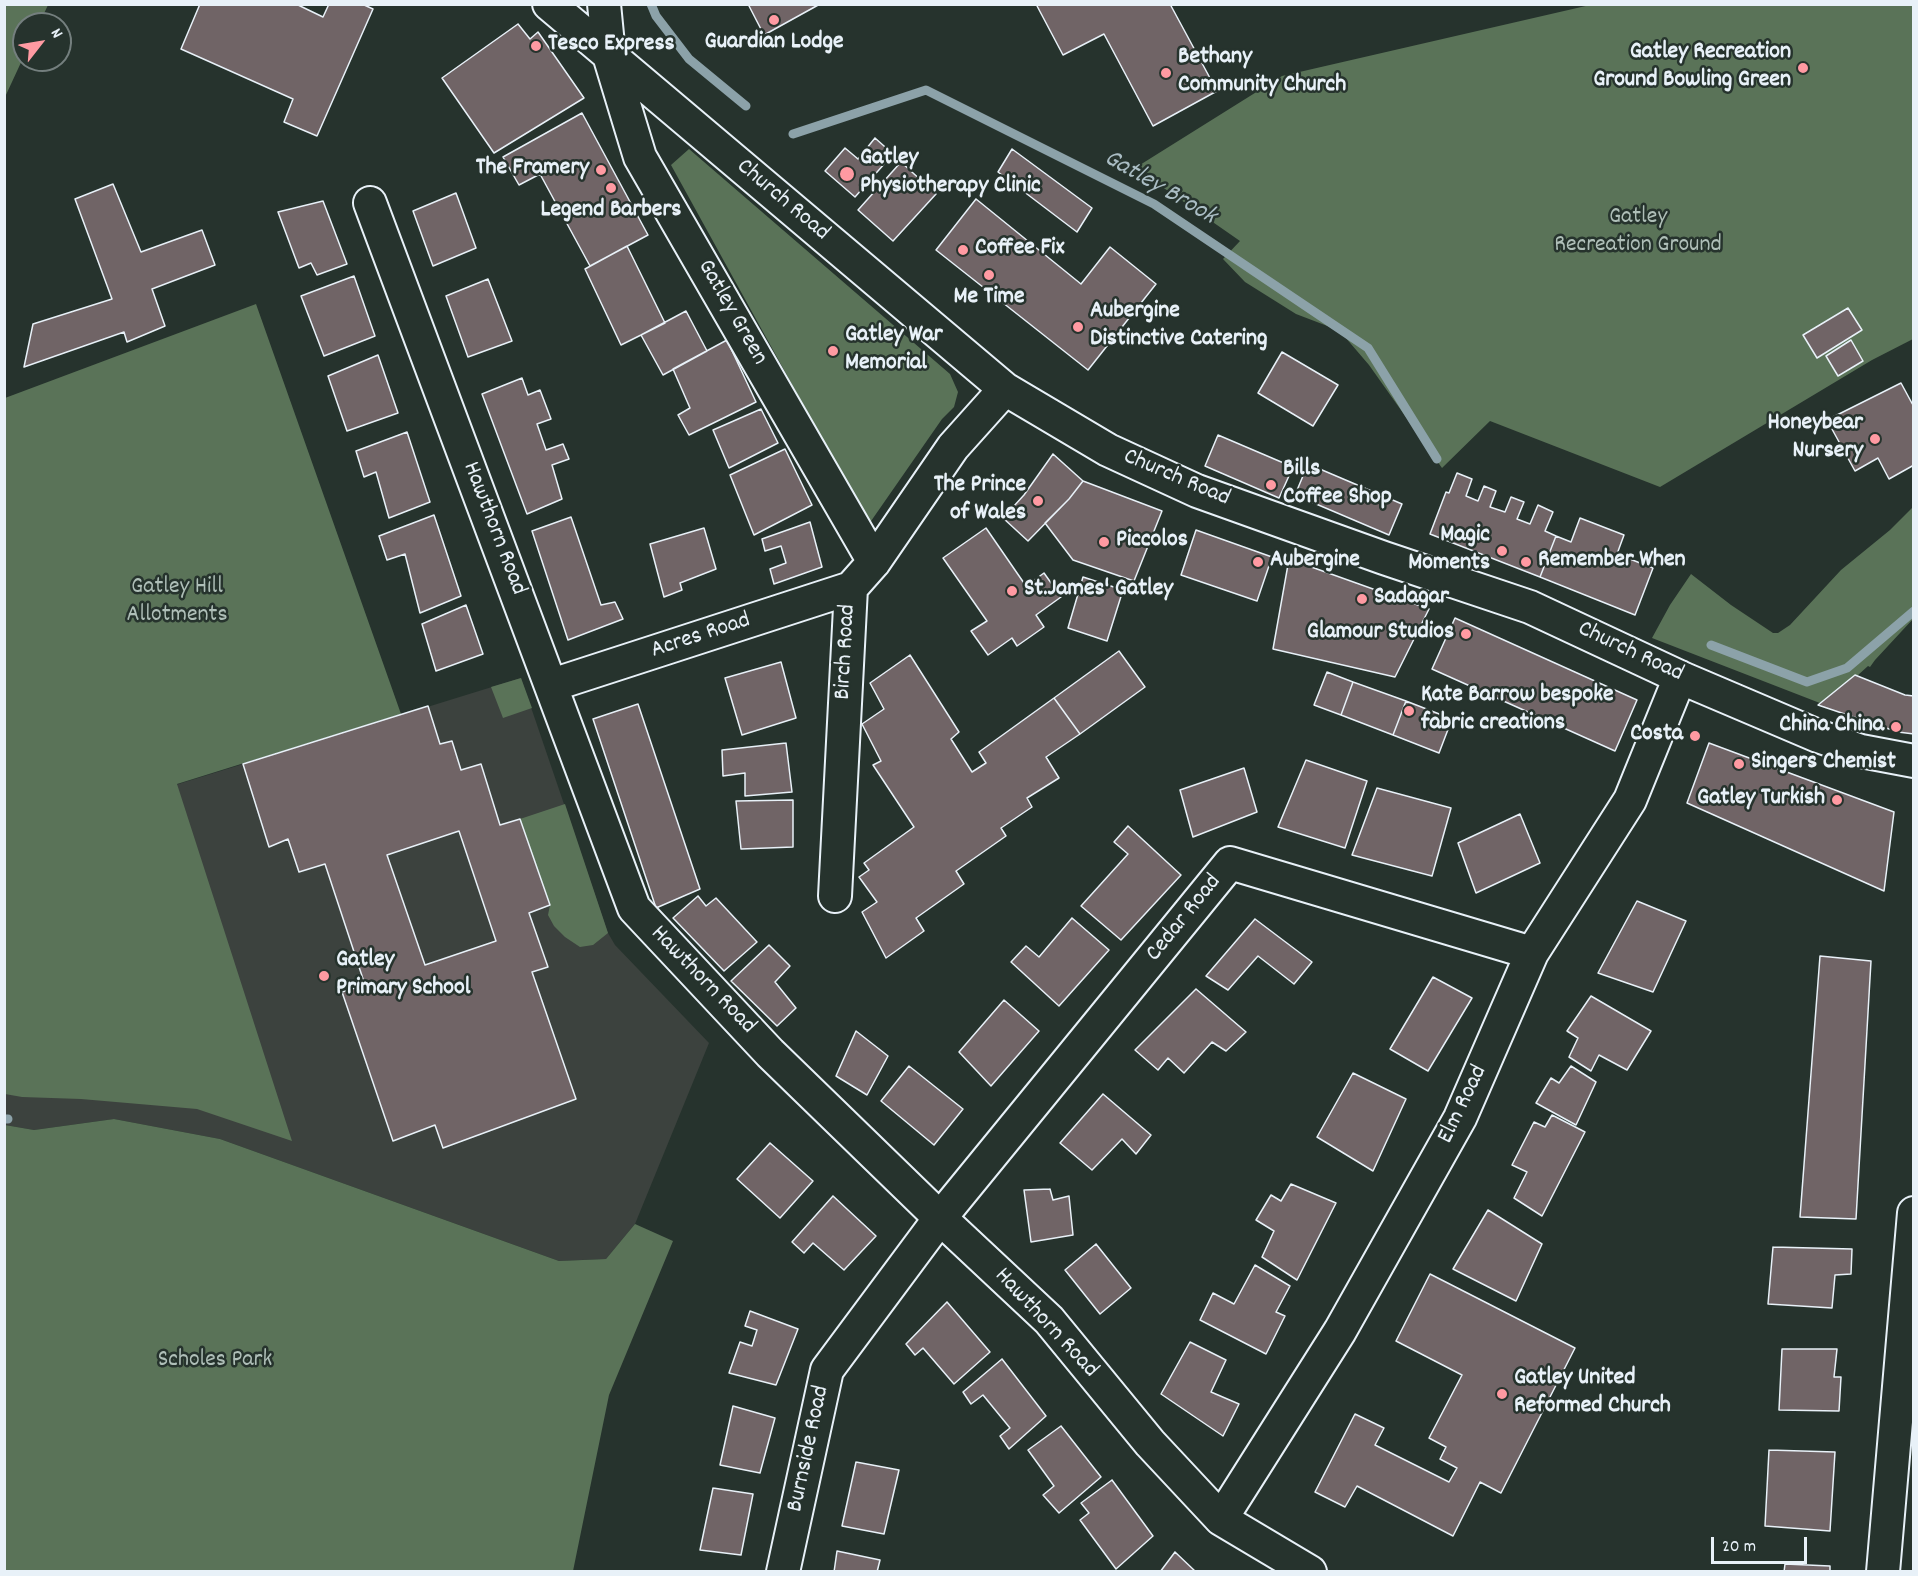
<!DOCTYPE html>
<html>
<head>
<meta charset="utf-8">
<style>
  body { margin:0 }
  #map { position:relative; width:1918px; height:1576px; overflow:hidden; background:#26332d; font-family:Dekko,sans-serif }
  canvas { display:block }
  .frame { position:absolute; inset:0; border:6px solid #e8f1f8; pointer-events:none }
  .north { position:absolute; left:12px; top:12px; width:60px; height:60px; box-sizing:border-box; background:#26332d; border:2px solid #747f7e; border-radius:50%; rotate:59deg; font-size:16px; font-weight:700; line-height:24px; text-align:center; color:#e8f1f8 }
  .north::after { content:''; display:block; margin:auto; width:21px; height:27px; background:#ff9aa2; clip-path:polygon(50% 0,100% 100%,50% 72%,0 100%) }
  .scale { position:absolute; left:1711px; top:1537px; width:96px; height:27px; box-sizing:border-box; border:3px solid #e8f1f8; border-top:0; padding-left:8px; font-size:18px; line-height:21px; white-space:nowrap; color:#e8f1f8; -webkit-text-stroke:4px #26332d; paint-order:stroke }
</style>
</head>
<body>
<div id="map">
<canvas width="1918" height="1576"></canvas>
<div class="frame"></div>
<div class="north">N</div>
<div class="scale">20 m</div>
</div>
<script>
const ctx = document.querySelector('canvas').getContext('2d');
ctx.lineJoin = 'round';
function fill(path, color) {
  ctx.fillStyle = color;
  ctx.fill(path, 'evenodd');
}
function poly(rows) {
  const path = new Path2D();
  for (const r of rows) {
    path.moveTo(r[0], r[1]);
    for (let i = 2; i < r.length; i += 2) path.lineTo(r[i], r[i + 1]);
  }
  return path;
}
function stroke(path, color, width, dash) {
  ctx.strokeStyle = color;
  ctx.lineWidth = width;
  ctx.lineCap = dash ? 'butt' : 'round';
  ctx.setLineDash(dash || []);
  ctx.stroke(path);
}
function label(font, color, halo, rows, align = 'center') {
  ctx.font = font + ' Dekko,sans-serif';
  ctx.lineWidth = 5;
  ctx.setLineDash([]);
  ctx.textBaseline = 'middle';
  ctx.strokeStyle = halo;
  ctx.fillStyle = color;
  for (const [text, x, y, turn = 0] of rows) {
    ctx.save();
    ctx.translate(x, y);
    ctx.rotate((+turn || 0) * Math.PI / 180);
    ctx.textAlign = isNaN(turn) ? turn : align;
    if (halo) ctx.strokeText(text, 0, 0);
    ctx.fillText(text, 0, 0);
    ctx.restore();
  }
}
const built = poly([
  [521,678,608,933,615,945,709,1043,635,1224,606,1259,559,1261,220,1139,114,1119,34,1130,5,1125,4,838]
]);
const green = poly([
  [5,4,48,5,39,24,24,24,24,56,5,97],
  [1590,5,1913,5,1913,339,1872,360,1660,487,1490,421,1442,468,1369,365,1345,337,1330,327,1296,314,1245,282,1223,259,1240,241,1135,168,1282,76],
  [689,149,950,374,958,392,954,407,942,419,869,524,671,165],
  [256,304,401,714,177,784,292,1141,197,1109,81,1099,22,1097,5,1094,5,398],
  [1913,507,1913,619,1875,660,1870,667,1868,666,1825,705,1652,638,1670,605,1691,574,1731,605,1773,633,1778,633,1790,625,1841,570,1890,530],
  [521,678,532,708,503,718,491,687],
  [565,804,608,933,593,945,580,947,565,937,554,926,548,915,550,905,520,819],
  [114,1119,220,1139,559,1261,606,1259,635,1224,673,1241,609,1395,573,1571,5,1571,5,1125,34,1130]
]);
const stream = poly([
  [651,4,656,16,689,59,746,106],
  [793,134,926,90,1154,204,1368,348,1437,459],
  [1711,645,1807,682,1847,668,1914,611],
  [4,1119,8,1119]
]);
const building = poly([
  [200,4,296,4,323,17,329,4,362,4,373,9,317,136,284,122,293,99,181,49,200,4],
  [748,4,820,4,764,35,748,4],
  [1036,4,1170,4,1217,91,1153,126,1104,34,1063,55,1036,4],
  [518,24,530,39,538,32,584,98,494,153,442,78,518,24],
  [582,113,648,235,590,266,540,174,519,185,503,157,582,113],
  [875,138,893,154,855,197,825,171,845,148,858,159,875,138],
  [1012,149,1092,208,1077,232,998,172,1012,149],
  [901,162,936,194,893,241,858,210,901,162],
  [113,184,141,252,202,230,215,265,152,289,165,326,127,342,124,332,24,367,33,324,112,299,75,199,113,184],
  [456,193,476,248,433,266,413,211,456,193],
  [976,199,1081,284,1110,247,1156,284,1088,370,936,250,976,199],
  [323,201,347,264,317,275,311,263,299,268,278,212,323,201],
  [627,246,665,323,621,345,585,269,627,246],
  [354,276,375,336,324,356,301,296,354,276],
  [488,279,512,341,468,357,446,296,488,279],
  [1848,308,1862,330,1817,358,1803,335,1848,308],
  [686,311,707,351,663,375,641,335,686,311],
  [727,340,756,402,689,435,678,415,690,408,673,369,727,340],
  [1851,340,1863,361,1838,376,1826,356,1851,340],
  [1282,352,1338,385,1313,426,1258,393,1282,352],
  [378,355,398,413,347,431,328,376,378,355],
  [522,378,528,395,540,390,551,419,537,424,546,450,563,444,569,459,552,465,562,499,527,514,482,394,522,378],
  [1901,383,1914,407,1914,465,1889,479,1878,458,1855,471,1827,420,1901,383],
  [761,409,778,443,729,468,713,430,761,409],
  [407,432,430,502,389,518,376,472,364,477,356,451,407,432],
  [1218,435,1293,467,1279,498,1205,466,1218,435],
  [785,449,812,505,754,535,730,475,785,449],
  [1053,454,1083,481,1069,499,1028,541,1003,518,1024,495,1053,454],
  [1308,464,1402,504,1389,535,1295,495,1308,464],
  [1457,473,1472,479,1466,496,1478,501,1484,486,1496,491,1490,507,1505,512,1511,497,1524,502,1517,519,1530,524,1538,505,1553,512,1545,531,1556,536,1540,577,1430,534,1446,492,1449,493,1457,473],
  [1083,481,1162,511,1134,581,1073,560,1045,523,1069,499,1083,481],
  [434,515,461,596,420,613,405,554,387,560,379,536,434,515],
  [571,517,601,605,615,602,623,619,568,640,532,531,571,517],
  [1580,518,1624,535,1617,554,1653,568,1635,615,1540,577,1556,536,1571,542,1580,518],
  [810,522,822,567,774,584,770,569,786,563,781,546,765,551,762,539,810,522],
  [704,528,716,569,680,583,682,590,664,597,650,544,704,528],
  [986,528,1026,586,1044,573,1061,597,1036,615,1044,627,1017,646,1012,638,988,655,971,631,987,621,943,558,986,528],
  [1196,530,1272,557,1257,601,1181,575,1196,530],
  [1289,559,1429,609,1395,677,1273,649,1289,559],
  [1083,577,1123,590,1107,641,1068,628,1083,577],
  [466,605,483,654,436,671,422,624,466,605],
  [1455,618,1637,700,1615,751,1432,669,1455,618],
  [1119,651,1145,687,1080,734,1054,698,1119,651],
  [910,655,959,732,951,739,972,772,986,763,979,752,1054,698,1080,734,1046,757,1059,778,1027,798,1032,807,1001,828,1006,836,956,871,964,884,916,918,924,931,886,958,862,912,877,902,859,877,869,870,864,863,914,827,873,765,881,761,862,724,884,709,870,683,910,655],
  [781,662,796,718,742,735,725,678,781,662],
  [1327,672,1353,682,1341,715,1314,705,1327,672],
  [1855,675,1905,695,1914,696,1914,734,1898,732,1818,705,1855,675],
  [1353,682,1406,701,1393,735,1341,715,1353,682],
  [1406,701,1452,719,1439,753,1393,735,1406,701],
  [638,704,700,889,656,908,593,719,638,704],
  [428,706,440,744,452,741,461,770,481,764,500,825,520,819,550,905,529,913,548,967,532,972,576,1099,443,1148,435,1125,393,1141,342,992,365,985,325,864,299,872,288,839,269,847,243,764,428,706],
  [459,831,496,941,425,965,387,855,459,831],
  [786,743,792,792,745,796,745,773,723,776,722,750,786,743],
  [1709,743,1894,812,1884,891,1687,803,1709,743],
  [1306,760,1367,781,1345,848,1278,827,1306,760],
  [1244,768,1257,812,1193,837,1180,790,1244,768],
  [1377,788,1451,808,1432,876,1352,855,1377,788],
  [793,800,793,847,741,849,736,801,793,800],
  [1520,814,1540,863,1476,893,1458,843,1520,814],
  [1128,826,1181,875,1121,940,1081,906,1128,854,1114,842,1128,826],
  [698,896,706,906,716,898,757,942,724,971,673,918,698,896],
  [1637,901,1686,921,1653,992,1598,973,1637,901],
  [1072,918,1109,950,1059,1006,1011,962,1026,946,1039,957,1072,918],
  [1255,919,1312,962,1294,984,1258,956,1228,990,1206,976,1255,919],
  [769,945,790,966,775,982,796,1008,777,1026,731,981,769,945],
  [1820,956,1871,961,1856,1219,1800,1217,1820,956],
  [1433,977,1472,998,1428,1071,1390,1049,1433,977],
  [1196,989,1246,1032,1226,1051,1212,1042,1184,1073,1168,1058,1158,1070,1135,1050,1196,989],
  [1591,996,1651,1031,1627,1070,1599,1055,1591,1071,1569,1057,1578,1038,1567,1031,1591,996],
  [1004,1000,1039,1031,991,1086,959,1052,1004,1000],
  [856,1031,888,1056,867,1095,836,1076,856,1031],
  [909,1066,963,1109,934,1145,881,1101,909,1066],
  [1571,1066,1596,1082,1576,1125,1536,1103,1551,1078,1559,1083,1571,1066],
  [1353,1073,1406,1099,1373,1171,1317,1137,1353,1073],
  [1103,1094,1151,1135,1136,1154,1122,1139,1092,1170,1060,1143,1103,1094],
  [1552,1115,1585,1132,1542,1216,1514,1198,1527,1172,1512,1165,1534,1122,1545,1127,1552,1115],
  [770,1143,813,1181,780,1218,737,1179,770,1143],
  [1291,1184,1336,1203,1297,1280,1262,1257,1274,1231,1256,1220,1271,1195,1281,1201,1291,1184],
  [1050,1189,1053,1200,1069,1196,1073,1235,1031,1242,1024,1190,1050,1189],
  [833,1196,876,1236,844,1270,813,1243,804,1253,792,1242,833,1196],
  [1488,1210,1542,1244,1516,1301,1453,1269,1488,1210],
  [1096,1244,1131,1288,1100,1314,1065,1270,1096,1244],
  [1773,1247,1852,1249,1851,1274,1835,1275,1832,1308,1768,1304,1773,1247],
  [1255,1265,1290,1286,1276,1312,1285,1316,1266,1354,1200,1320,1213,1293,1234,1304,1255,1265],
  [1430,1274,1575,1348,1501,1493,1480,1482,1453,1536,1357,1486,1345,1507,1315,1492,1355,1414,1384,1428,1375,1445,1449,1482,1457,1468,1440,1459,1446,1447,1429,1438,1462,1375,1396,1341,1430,1274],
  [947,1302,990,1352,954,1384,923,1348,915,1355,906,1344,947,1302],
  [750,1311,798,1329,776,1385,729,1373,740,1342,752,1346,757,1330,745,1326,750,1311],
  [1190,1342,1226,1360,1211,1392,1239,1404,1223,1436,1161,1394,1190,1342],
  [1782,1349,1837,1349,1834,1377,1841,1377,1839,1411,1779,1410,1782,1349],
  [1002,1359,1046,1416,1009,1449,1000,1436,1010,1428,983,1395,971,1404,963,1392,1002,1359],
  [733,1406,775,1418,760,1473,720,1465,733,1406],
  [1061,1426,1101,1477,1059,1513,1043,1495,1054,1486,1028,1450,1061,1426],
  [1769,1450,1835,1452,1830,1531,1765,1526,1769,1450],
  [856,1462,899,1470,884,1534,842,1526,856,1462],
  [1112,1480,1153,1536,1116,1569,1080,1520,1089,1513,1081,1503,1112,1480],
  [713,1488,753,1494,741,1555,700,1550,713,1488],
  [837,1551,880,1560,877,1572,834,1572,837,1551],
  [1175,1552,1196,1572,1160,1572,1175,1552],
  [1785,1564,1830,1566,1830,1572,1784,1572,1785,1564]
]);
const minor = poly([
  [549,4,1005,389,1108,450,1197,491,1384,558,1530,607,1684,679,1818,736,1861,751,1914,761],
  [604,4,609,55,640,157,874,562],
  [370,203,634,908,770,1053,940,1218,1049,1320,1150,1443,1221,1519,1310,1572],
  [552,685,851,588],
  [835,896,851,588,874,562,953,447,1005,389],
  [1221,1519,1340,1331,1460,1118,1532,953,1630,800,1680,677],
  [783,1572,827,1370,940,1218,1230,863,1532,953],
  [1883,1572,1914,1213]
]);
const markers = [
  [774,20,6,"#ff9aa2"],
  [536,46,6,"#ff9aa2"],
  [1803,68,6,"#ff9aa2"],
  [1166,73,6,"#ff9aa2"],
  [601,170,6,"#ff9aa2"],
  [847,174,8,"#ff9aa2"],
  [611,188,6,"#ff9aa2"],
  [963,250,6,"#ff9aa2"],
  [989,275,6,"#ff9aa2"],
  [1078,327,6,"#ff9aa2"],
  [833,351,6,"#ff9aa2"],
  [1875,439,6,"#ff9aa2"],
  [1271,485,6,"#ff9aa2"],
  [1038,501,6,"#ff9aa2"],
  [1104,542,6,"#ff9aa2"],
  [1502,551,6,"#ff9aa2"],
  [1258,562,6,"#ff9aa2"],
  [1526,562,6,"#ff9aa2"],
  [1012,591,6,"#ff9aa2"],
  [1362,599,6,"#ff9aa2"],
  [1466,634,6,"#ff9aa2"],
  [1409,711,6,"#ff9aa2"],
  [1896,727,6,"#ff9aa2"],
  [1695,736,6,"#ff9aa2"],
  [1739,764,6,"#ff9aa2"],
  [1837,800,6,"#ff9aa2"],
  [324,976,6,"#ff9aa2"],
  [1502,1394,6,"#ff9aa2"]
];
const poiNames = [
  ["Guardian Lodge",774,44,"center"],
  ["Tesco Express",548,46],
  ["Gatley Recreation",1791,54,"right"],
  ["Ground Bowling Green",1791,82,"right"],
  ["Bethany",1178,59],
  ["Community Church",1178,87],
  ["Gatley",860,160],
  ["Physiotherapy Clinic",860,188],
  ["The Framery",589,170,"right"],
  ["Legend Barbers",611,212,"center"],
  ["Coffee Fix",975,250],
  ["Me Time",989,299,"center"],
  ["Aubergine",1090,313],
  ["Distinctive Catering",1090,341],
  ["Gatley War",845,337],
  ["Memorial",845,365],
  ["Honeybear",1863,425,"right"],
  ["Nursery",1863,453,"right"],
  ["Bills",1283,471],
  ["Coffee Shop",1283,499],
  ["The Prince",1026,487,"right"],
  ["of Wales",1026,515,"right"],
  ["Magic",1490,537,"right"],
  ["Moments",1490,565,"right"],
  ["Piccolos",1116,542],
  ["Aubergine",1270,562],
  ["Remember When",1538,562],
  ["St.James' Gatley",1024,591],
  ["Sadagar",1374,599],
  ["Glamour Studios",1454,634,"right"],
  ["Kate Barrow bespoke",1421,697],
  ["fabric creations",1421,725],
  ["China China",1884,727,"right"],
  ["Costa",1683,736,"right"],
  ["Singers Chemist",1751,764],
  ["Gatley Turkish",1825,800,"right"],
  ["Gatley",336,962],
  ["Primary School",336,990],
  ["Gatley United",1514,1380],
  ["Reformed Church",1514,1408]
];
const streetNames = [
  ["Church Road",782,201,40],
  ["Gatley Green",731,313,60],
  ["Church Road",1176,479,23],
  ["Hawthorn Road",493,529,69],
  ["Acres Road",701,637,-18],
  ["Birch Road",847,652,-87],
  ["Church Road",1630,653,25],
  ["Cedar Road",1185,919,-51],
  ["Hawthorn Road",702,981,46],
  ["Elm Road",1464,1105,-64],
  ["Hawthorn Road",1045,1324,47],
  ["Burnside Road",810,1449,-78]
];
const parkNames = [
  ["Gatley",1638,219],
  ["Recreation Ground",1638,247],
  ["Gatley Hill",177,589],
  ["Allotments",177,617],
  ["Scholes Park",215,1362]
];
const waterNames = [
  ["Gatley Brook",1159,189,30]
];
fill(built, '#3c423e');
fill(green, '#5a7358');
stroke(stream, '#8ca2a9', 9);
fill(building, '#706466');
stroke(building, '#e8f1f8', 1.5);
stroke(minor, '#e8f1f8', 36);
stroke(minor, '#26332d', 32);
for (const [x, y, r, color] of markers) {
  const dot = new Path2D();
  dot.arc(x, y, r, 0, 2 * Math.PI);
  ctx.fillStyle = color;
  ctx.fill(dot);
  stroke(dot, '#26332d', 2);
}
label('bold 24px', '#e8f1f8', '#26332d', poiNames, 'left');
label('24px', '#e8f1f8', '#26332d', streetNames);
label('24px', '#afbfb8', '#26332d', parkNames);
label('italic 26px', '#aabdc4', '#26332d', waterNames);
</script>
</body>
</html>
